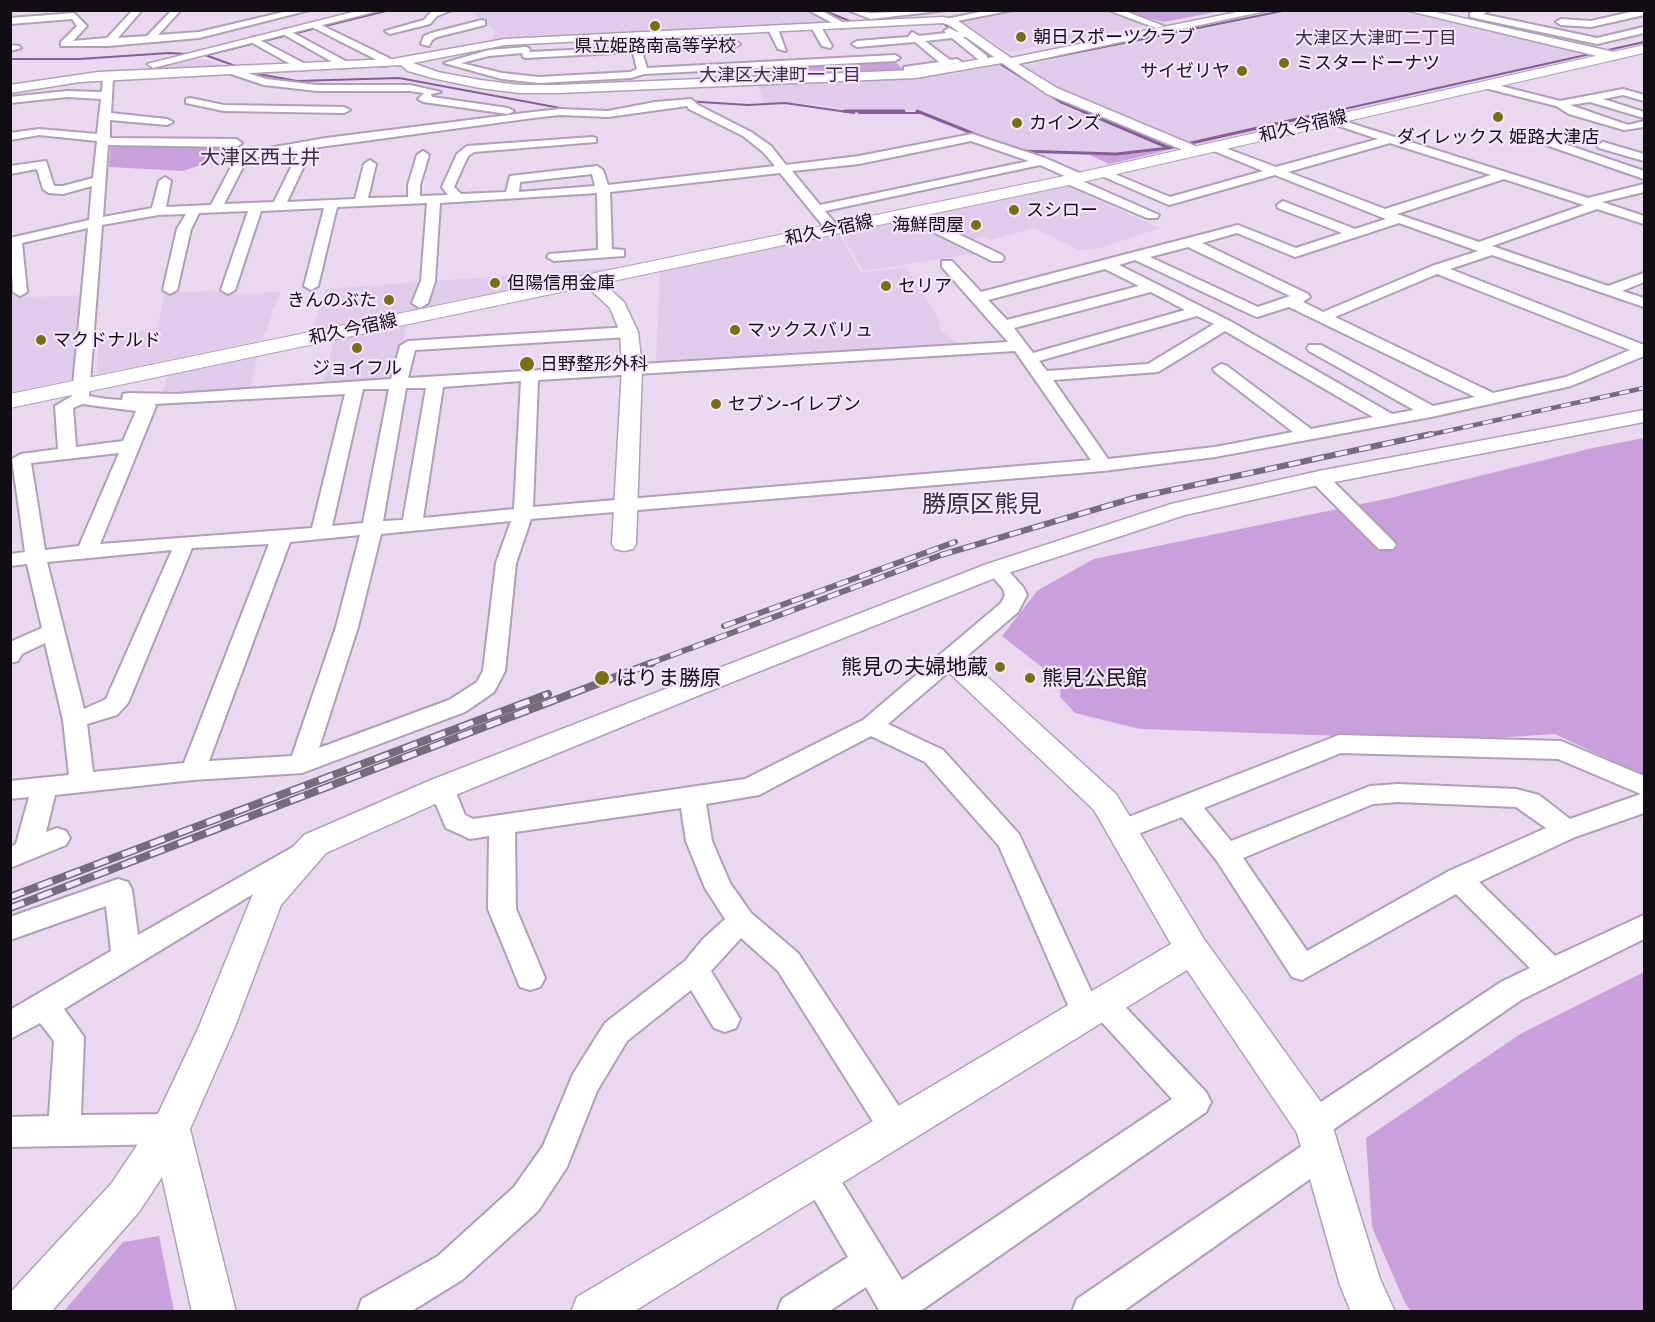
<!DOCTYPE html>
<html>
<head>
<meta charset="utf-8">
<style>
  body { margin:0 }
  #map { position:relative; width:1655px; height:1322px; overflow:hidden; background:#e9d8f0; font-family:"Golos Text",sans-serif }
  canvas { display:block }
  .frame { position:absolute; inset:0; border:12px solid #120d15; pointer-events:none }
</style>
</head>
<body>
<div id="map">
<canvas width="1655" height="1322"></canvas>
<div class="frame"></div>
</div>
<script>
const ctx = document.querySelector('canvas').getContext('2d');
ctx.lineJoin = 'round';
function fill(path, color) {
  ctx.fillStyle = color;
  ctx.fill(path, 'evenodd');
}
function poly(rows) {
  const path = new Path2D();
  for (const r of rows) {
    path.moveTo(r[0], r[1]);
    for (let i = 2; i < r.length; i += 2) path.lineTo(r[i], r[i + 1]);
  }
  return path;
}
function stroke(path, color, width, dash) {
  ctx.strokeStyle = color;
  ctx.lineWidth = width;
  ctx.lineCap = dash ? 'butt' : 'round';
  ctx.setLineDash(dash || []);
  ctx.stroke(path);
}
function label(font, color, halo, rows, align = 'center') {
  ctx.font = font + ' "Golos Text","Noto Sans JP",sans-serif';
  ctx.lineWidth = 4.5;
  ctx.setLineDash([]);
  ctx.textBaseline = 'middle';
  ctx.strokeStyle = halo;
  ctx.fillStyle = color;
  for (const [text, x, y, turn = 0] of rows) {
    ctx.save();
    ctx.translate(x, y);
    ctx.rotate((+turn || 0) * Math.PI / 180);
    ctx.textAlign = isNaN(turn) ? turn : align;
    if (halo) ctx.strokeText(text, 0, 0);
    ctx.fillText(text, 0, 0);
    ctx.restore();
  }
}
const built = poly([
  [804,10,832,24,495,41,492,41,495,32,491,26,468,11],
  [1102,10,1147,25,1009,52,961,21,1021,11],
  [1284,10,1400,11,1591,55,1199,144,1188,143,1060,89,1023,66],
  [190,58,207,60,231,68,115,76],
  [998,65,1067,108,1164,147,1103,153,1019,150,915,110,867,113,815,104,765,104,757,83,898,79,955,74],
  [1067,186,1160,228,1101,248,1079,250,1034,228,991,240,984,236,969,241,923,217],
  [911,219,979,253,863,271,842,234],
  [839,234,861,273,906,267,938,317,941,331,960,345,664,363,656,360,660,272],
  [614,268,420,308,312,330,326,289],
  [212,291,235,294,280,292,263,340,97,374,98,336,157,328,165,293],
  [81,296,74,379,11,392,10,297],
  [407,325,395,377,348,381,346,385,322,388,334,340],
  [257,357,249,392,161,396,168,375]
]);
const green = poly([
  [1123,11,1221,11,1164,22],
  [894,61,904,70,903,72,799,77,792,64],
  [111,143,229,145,222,155,212,161,183,171,109,167],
  [1169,150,1109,164,1090,155,1127,154],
  [1644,438,1644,776,1555,734,1461,740,1140,729,1075,713,1060,697,1061,682,1002,636,1038,590,1094,559,1386,499,1593,448],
  [1644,972,1644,1311,1411,1311,1405,1303,1372,1227,1366,1138,1522,1033],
  [159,1236,174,1311,64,1311,123,1242]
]);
const streamFar1 = poly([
  [822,10,865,27,937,23,944,24,956,33],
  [981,52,1060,102,1086,113],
  [207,55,390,10],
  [10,59,79,59,169,53,205,55,258,74,297,81,399,78,571,110],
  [1015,65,1287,10],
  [685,101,748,105,785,103,854,113],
  [859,113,921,113],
  [1326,113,1644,42]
]);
const stream = poly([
  [844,111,904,111],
  [917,111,992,141],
  [1082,111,1169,148],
  [1018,151,1116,154,1169,148,1333,111]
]);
const minor = poly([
  [133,10,142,10,118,38,147,36,172,10,181,10,158,35,199,32,292,10,310,10,199,38,108,46,61,46,61,42,77,26,72,19,10,24,10,18,74,13,87,26,73,41,107,38,133,10],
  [436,10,452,10,437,16,430,24,390,34,385,31,424,20,431,12,436,10],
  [808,10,820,10,850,26,842,28,808,10],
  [847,10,871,13,947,10,871,19,847,10],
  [989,10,1013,10,947,23,942,20,989,10],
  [1108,10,1122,10,1164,26,1156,28,1108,10],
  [1477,10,1490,10,1483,14,1597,38,1644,27,1644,33,1597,44,1470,17,1470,13,1477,10],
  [1639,10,1644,10,1644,15,1591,27,1561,25,1556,22,1561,19,1591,21,1639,10],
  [482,20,485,21,485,25,437,37,432,40,429,46,421,44,424,36,431,33,482,20],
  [315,22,389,58,390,60,386,66,378,66,379,61,312,27,310,25,315,22],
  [816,24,821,27,832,46,830,48,822,46,811,27,816,24],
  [773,26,778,29,786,51,778,49,768,29,773,26],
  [949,28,957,32,973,32,973,36,963,37,987,56,987,60,979,60,952,38,925,41,950,60,957,59,962,62,908,72,904,71,904,67,939,62,915,42,857,47,852,44,857,41,908,37,912,32,919,36,946,33,944,31,949,28],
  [286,29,351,64,352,66,343,68,283,34,283,30,286,29],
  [633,33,638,36,641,46,735,41,740,44,735,47,642,52,647,68,895,55,900,58,895,61,644,74,631,78,539,83,502,79,444,63,489,50,526,47,529,48,530,52,631,47,628,36,633,33],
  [633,52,637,69,630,72,539,77,502,73,461,63,489,56,522,53,523,57,526,58,633,52],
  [254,37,309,66,310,68,301,70,251,42,249,40,254,37],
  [10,45,19,46,21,48,10,51,10,45],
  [235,69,266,79,317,85,410,85,441,92,431,94,432,97,508,108,514,111,508,114,423,102,418,99,424,93,410,91,317,91,264,85,231,74,230,72,235,69],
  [108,76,113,79,111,113,167,119,173,122,167,125,110,120,110,138,236,139,242,143,236,147,108,145,103,217,152,208,159,181,165,177,171,181,166,207,211,205,232,165,238,161,244,165,224,204,274,202,297,155,294,151,263,157,224,157,222,154,228,150,263,149,326,138,533,112,560,109,608,111,655,102,691,99,698,105,751,132,771,146,786,165,859,156,972,134,1045,158,1084,175,1086,178,1082,181,1159,215,1157,218,1147,218,1065,183,1063,180,1067,177,1040,165,825,211,840,229,833,233,828,232,780,173,610,192,612,249,624,250,624,256,554,261,547,257,549,254,598,250,597,193,440,203,435,281,428,303,420,308,412,303,421,281,427,203,337,207,318,286,311,290,304,286,324,208,261,211,235,290,228,294,221,290,248,211,199,213,191,229,177,290,170,294,163,290,177,229,186,214,158,215,102,225,89,396,107,399,122,400,123,394,129,393,176,394,391,379,400,346,408,341,629,327,637,332,629,337,415,350,408,378,1008,342,942,267,942,261,952,261,981,292,1238,225,1296,248,1342,233,1278,208,1277,205,1283,201,1355,229,1386,219,1275,175,1169,205,1095,173,1101,169,1105,170,1170,197,1263,171,1209,149,1209,145,1217,145,1276,167,1378,139,1327,122,1327,118,1331,117,1588,198,1644,184,1644,192,1602,202,1644,216,1644,224,1597,209,1492,246,1608,286,1644,273,1644,282,1622,291,1644,298,1644,307,1492,255,1450,269,1644,345,1644,356,1571,386,1431,417,1215,457,1103,471,531,519,516,563,505,671,494,692,465,712,302,773,193,780,55,795,46,832,57,828,66,831,70,838,66,845,10,868,10,847,16,844,29,797,10,799,10,781,69,775,63,720,45,643,22,654,18,661,10,663,10,642,42,628,27,564,10,566,10,554,25,552,12,459,21,454,58,449,55,406,72,396,88,228,22,243,27,292,20,296,13,292,10,238,89,220,92,186,63,194,49,193,43,189,37,169,10,174,10,166,46,161,54,186,63,186,93,178,97,141,39,135,10,140,10,133,39,129,97,134,101,99,67,97,10,103,10,97,67,91,102,92,103,79,108,76],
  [687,106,689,109,743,136,763,152,775,166,608,185,603,170,597,166,510,176,506,192,461,194,454,187,468,156,474,152,596,142,596,138,592,137,467,146,457,154,442,187,448,195,420,196,420,185,429,155,423,151,417,155,408,185,408,197,368,198,376,164,370,160,364,164,355,199,287,202,309,155,305,149,533,118,560,115,608,117,687,106],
  [971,141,1029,161,820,205,792,171,859,164,971,141],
  [1390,143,1491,175,1385,209,1288,172,1390,143],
  [592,174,595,186,519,192,520,182,592,174],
  [1504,179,1584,205,1479,242,1397,214,1504,179],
  [1399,223,1478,251,1432,266,1323,312,1303,302,1310,297,1308,294,1202,243,1237,233,1295,257,1399,223],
  [1188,247,1290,296,1258,307,1150,257,1188,247],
  [1135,260,1252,315,1257,317,1289,307,1475,397,1433,406,1321,345,1309,345,1307,348,1309,351,1414,410,1392,414,1230,321,1119,265,1135,260],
  [1105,269,1139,286,1007,320,988,300,1105,269],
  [1437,274,1630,350,1566,377,1493,393,1335,317,1437,274],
  [1151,292,1185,310,1033,353,1014,328,1151,292],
  [1197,316,1214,324,1148,364,1047,371,1039,361,1197,316],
  [1225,331,1373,417,1311,429,1227,366,1221,364,1213,369,1215,372,1293,432,1215,447,1108,459,1053,380,1158,372,1225,331],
  [1015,351,1091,460,533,507,538,380,1015,351],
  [521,381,514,509,423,518,443,387,521,381],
  [406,388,426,388,403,520,383,521,406,388],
  [363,389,389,389,363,523,332,526,363,389],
  [345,394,312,528,100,544,156,406,154,404,345,394],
  [82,404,136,411,123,441,76,447,73,408,82,404],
  [119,453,79,546,45,550,31,463,119,453],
  [511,521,496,563,483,671,477,682,449,700,319,748,358,627,381,534,511,521],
  [360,535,336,627,292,756,209,761,290,542,360,535],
  [269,544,184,763,93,772,87,724,117,715,128,703,192,548,269,544],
  [172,550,106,699,84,709,47,562,172,550],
  [1485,82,1560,101,1623,89,1644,95,1644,101,1623,95,1603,99,1644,112,1644,118,1590,102,1570,105,1628,125,1644,121,1644,127,1624,130,1569,114,1556,106,1481,87,1480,85,1485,82],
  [190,98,224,105,344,107,350,110,344,113,224,111,186,103,186,99,190,98],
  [1550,139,1644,171,1644,179,1546,145,1544,143,1550,139],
  [1603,142,1644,154,1644,161,1599,148,1597,146,1603,142],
  [908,210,1002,255,1004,258,1002,261,992,261,903,217,903,211,908,210],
  [1319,472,1326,474,1393,541,1396,545,1393,549,1379,549,1312,482,1310,478,1312,474,1319,472],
  [996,563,1003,565,1023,587,1027,595,1018,612,888,724,943,750,1019,834,1092,993,1102,989,1112,993,1206,1092,1211,1102,1206,1112,919,1312,880,1312,866,1287,828,1312,777,1312,782,1299,848,1257,806,1185,801,1174,806,1163,818,1158,830,1163,902,1280,1172,1099,1098,1018,1086,1025,1075,1021,999,846,925,762,871,736,759,795,706,804,712,841,730,883,751,913,798,953,906,1117,911,1128,906,1139,895,1143,884,1139,778,971,741,938,711,971,740,1019,736,1028,725,1032,714,1028,691,990,627,1041,597,1091,567,1167,538,1211,462,1280,410,1312,357,1312,362,1299,438,1256,514,1187,543,1146,573,1074,605,1023,685,961,703,939,725,919,705,888,686,841,681,808,515,832,516,909,545,978,540,987,530,990,520,987,488,909,489,836,470,839,446,828,429,788,433,781,442,779,451,781,465,815,473,819,745,779,863,720,1001,603,1005,595,1003,589,986,569,989,565,996,563],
  [1339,735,1561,741,1644,776,1644,813,1575,837,1479,882,1555,956,1644,915,1644,939,1521,1000,1324,1136,1334,1140,1338,1151,1334,1162,1122,1312,1072,1312,1077,1299,1312,1139,1303,1136,1298,1125,1303,1114,1501,982,1530,968,1456,894,1302,980,1292,977,1217,861,1182,817,1122,840,1113,837,1109,830,1113,823,1339,735],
  [1341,753,1558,759,1641,794,1570,819,1539,795,1516,789,1398,784,1370,786,1231,841,1204,808,1341,753],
  [1398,802,1516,807,1546,828,1449,871,1307,951,1243,858,1373,804,1398,802],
  [300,843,309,846,313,853,309,860,64,1009,84,1037,81,1115,171,1114,182,1118,187,1129,182,1140,171,1144,10,1147,10,1117,49,1116,54,1041,40,1023,10,1039,10,1010,111,951,106,906,10,940,10,917,118,879,128,882,132,890,138,935,300,843]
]);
const tertiary = poly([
  [361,10,382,10,153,68,147,64,361,10],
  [1247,10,1270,10,1018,64,1057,88,1200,148,1200,154,1195,155,1047,94,1002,63,915,78,558,93,519,93,480,88,432,78,408,71,401,65,80,82,10,93,10,85,98,72,393,59,505,39,943,17,957,20,1011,58,1247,10],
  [943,23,949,25,994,57,915,70,558,85,519,85,480,80,438,72,413,63,505,45,943,23],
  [1405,10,1427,10,1614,52,1620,56,1614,60,1405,10],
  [589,275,595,276,624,302,638,332,642,368,636,544,633,549,624,551,615,549,612,544,622,368,620,332,610,308,580,280,589,275],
  [1644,410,1644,422,1319,485,1185,515,1005,574,707,692,453,796,326,853,281,905,234,1029,190,1129,236,1312,192,1312,162,1177,139,1212,51,1312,10,1312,10,1293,111,1184,157,1116,198,1029,255,889,304,835,431,780,987,564,1171,504,1319,471,1644,410],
  [951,650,961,653,1116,794,1204,939,1328,1112,1380,1279,1395,1312,1351,1312,1340,1285,1297,1133,1187,970,633,1312,571,1312,577,1297,1171,944,1094,810,941,665,938,659,941,653,951,650]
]);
const secondary = poly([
  [1644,45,1644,53,1069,185,10,408,10,394,1069,175,1644,45]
]);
const railFar2 = poly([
  [1424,436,1644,388]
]);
const railFar1 = poly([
  [724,626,955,542],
  [648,664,941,555,1134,498,1431,434]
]);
const rail = poly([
  [10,897,548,694],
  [10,908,652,663]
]);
const markers = [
  [655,26,6,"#777011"],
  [1021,37,6,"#777011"],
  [1284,63,6,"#777011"],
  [1242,71,6,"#777011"],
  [1498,117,6,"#777011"],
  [1017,123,6,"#777011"],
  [1014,210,6,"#777011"],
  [976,225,6,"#777011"],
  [495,283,6,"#777011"],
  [886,286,6,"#777011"],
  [389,300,6,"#777011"],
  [735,330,6,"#777011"],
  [41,340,6,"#777011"],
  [357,348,6,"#777011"],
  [527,364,8,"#777011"],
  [716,404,6,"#777011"],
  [1000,667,6,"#777011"],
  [602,678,8,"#777011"],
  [1030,678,6,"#777011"]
];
const farPoinames = [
  ["朝日スポーツクラブ",1033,37],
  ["県立姫路南高等学校",655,46,"center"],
  ["ミスタードーナツ",1296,63],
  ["サイゼリヤ",1230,71,"right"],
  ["カインズ",1029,123],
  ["ダイレックス 姫路大津店",1498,137,"center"],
  ["スシロー",1026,210],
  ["海鮮問屋",964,225,"right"],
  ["但陽信用金庫",507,283],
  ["セリア",898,286],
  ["きんのぶた",377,300,"right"],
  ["マックスバリュ",747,330],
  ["マクドナルド",53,340],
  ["日野整形外科",540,364],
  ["ジョイフル",357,368,"center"],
  ["セブン-イレブン",728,404]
];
const farNeighbourhoodnames = [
  ["大津区大津町二丁目",1376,38],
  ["大津区大津町一丁目",780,75]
];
const farStreetnames = [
  ["和久今宿線",1303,126,-13],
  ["和久今宿線",829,230,-12],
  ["和久今宿線",353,329,-12]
];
const farQuarternames = [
  ["大津区西土井",260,158]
];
const poiNames = [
  ["熊見の夫婦地蔵",988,667,"right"],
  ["はりま勝原",616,678],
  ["熊見公民館",1042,678]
];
const quarterNames = [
  ["勝原区熊見",982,504]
];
fill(built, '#e0ccea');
fill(green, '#c9a0db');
stroke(streamFar1, '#856096', 2);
stroke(stream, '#856096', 3);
stroke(minor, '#afa0b7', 4);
stroke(tertiary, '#afa0b7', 3);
stroke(secondary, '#afa0b7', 2);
fill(minor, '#fff');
fill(tertiary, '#fff');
fill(secondary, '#fff');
stroke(railFar2, '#756b7a', 4.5);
stroke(railFar1, '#756b7a', 6);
stroke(rail, '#756b7a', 8);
stroke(railFar2, '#f6e5fe', 3, [10]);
stroke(railFar1, '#f6e5fe', 4, [12]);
stroke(rail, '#f6e5fe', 5, [15]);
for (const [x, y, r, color] of markers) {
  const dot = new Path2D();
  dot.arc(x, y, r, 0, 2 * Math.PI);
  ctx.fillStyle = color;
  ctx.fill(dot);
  stroke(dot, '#f6e5fe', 2);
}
label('18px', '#120d15', '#f6e5fe', farPoinames, 'left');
label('18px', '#3a2d40', '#f6e5fe', farNeighbourhoodnames);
label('18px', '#120d15', '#f6e5fe', farStreetnames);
label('20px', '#3a2d40', '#f6e5fe', farQuarternames);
label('21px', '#120d15', '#f6e5fe', poiNames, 'left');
label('24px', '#3a2d40', '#f6e5fe', quarterNames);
</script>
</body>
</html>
